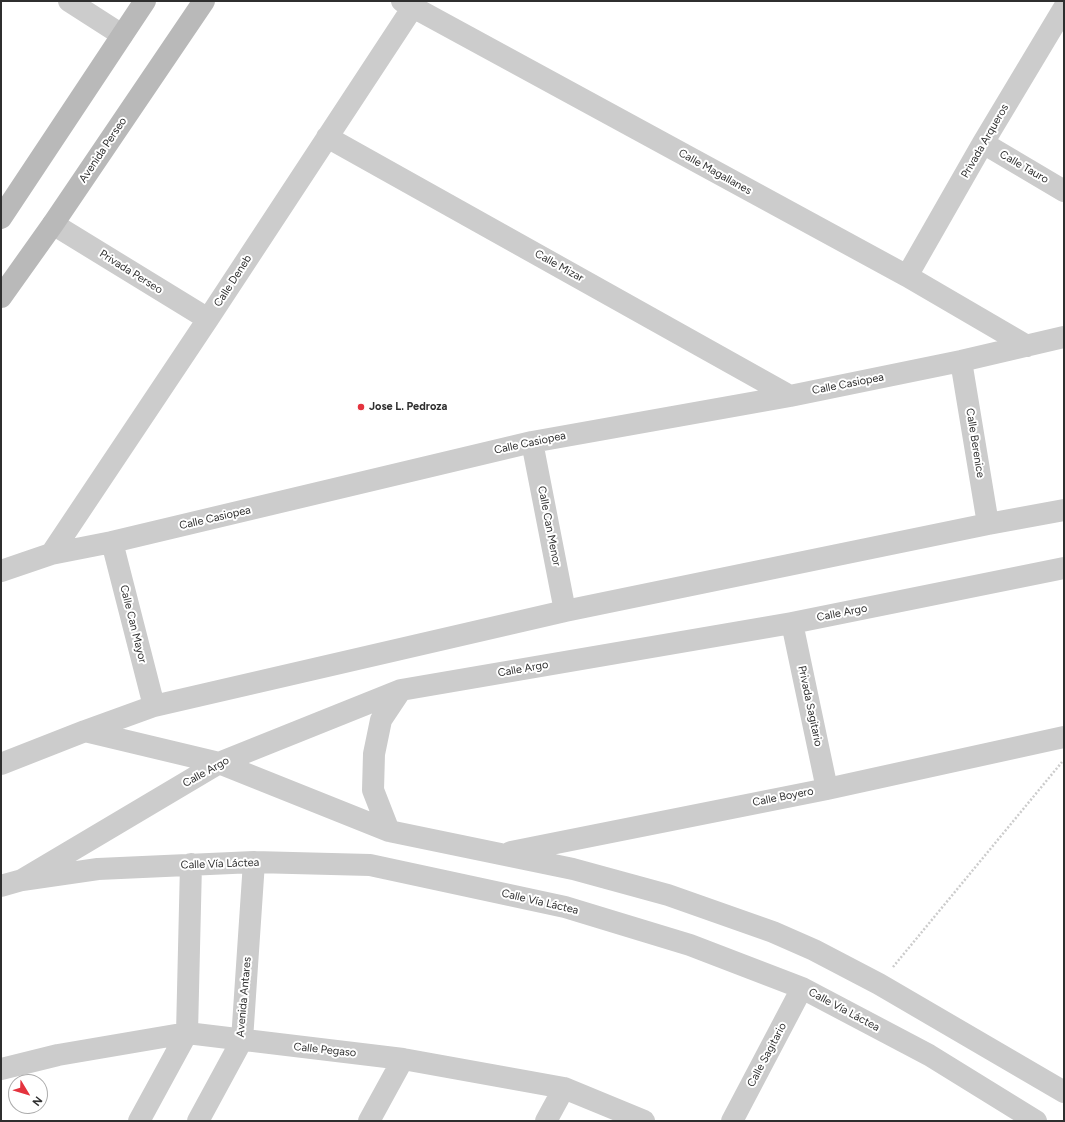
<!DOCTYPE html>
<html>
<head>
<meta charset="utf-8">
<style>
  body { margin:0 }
  #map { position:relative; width:1065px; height:1122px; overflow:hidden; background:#fff; font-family:Figtree,sans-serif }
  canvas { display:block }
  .frame { position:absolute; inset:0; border:2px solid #2f2f2f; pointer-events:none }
  .north { position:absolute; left:8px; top:1074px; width:40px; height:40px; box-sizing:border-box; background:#fff; border:1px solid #acacac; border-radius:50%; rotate:128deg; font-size:11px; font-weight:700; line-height:16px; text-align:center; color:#2f2f2f }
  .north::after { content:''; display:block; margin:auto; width:14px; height:18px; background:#e4333e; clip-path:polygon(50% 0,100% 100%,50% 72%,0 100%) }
</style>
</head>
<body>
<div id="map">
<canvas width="1065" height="1122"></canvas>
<div class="frame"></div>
<div class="north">N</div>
</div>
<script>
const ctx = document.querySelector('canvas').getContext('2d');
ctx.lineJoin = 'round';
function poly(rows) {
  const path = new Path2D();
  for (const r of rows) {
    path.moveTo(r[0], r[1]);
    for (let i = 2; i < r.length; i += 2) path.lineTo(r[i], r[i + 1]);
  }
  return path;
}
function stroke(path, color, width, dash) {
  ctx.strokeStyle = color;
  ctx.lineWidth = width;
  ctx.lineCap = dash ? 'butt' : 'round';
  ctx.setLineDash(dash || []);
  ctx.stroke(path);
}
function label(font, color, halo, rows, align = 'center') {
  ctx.font = font + ' Figtree,sans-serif';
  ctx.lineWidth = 4;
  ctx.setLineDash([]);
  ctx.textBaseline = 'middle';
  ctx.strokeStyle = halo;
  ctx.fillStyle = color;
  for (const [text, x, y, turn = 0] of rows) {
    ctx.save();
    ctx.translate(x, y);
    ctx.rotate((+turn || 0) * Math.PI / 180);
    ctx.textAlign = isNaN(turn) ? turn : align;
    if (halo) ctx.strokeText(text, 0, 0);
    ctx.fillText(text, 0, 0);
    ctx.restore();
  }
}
const path = poly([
  [893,967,1062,762]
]);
const street = poly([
  [69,1,122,35],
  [402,1,907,276,1027,346],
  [327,137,790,396],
  [983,143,1064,191],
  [53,224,208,319],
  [907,276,983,143,1064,8],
  [961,361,988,524],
  [532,442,565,611],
  [112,542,154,706],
  [51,554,208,319,413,7],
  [1,571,51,554,112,542,532,442,790,396,961,361,1064,337],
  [792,623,827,789],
  [85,731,219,763,389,831,573,869,668,895,773,932,814,950,879,984,1064,1092],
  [1,764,85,731,154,706,565,611,988,524,1064,510],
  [389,831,373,790,374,754,381,720,401,690],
  [511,852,827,789,1064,737],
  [22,880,219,763,401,690,792,623,1064,568],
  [1,886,22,880,98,869,254,862,370,865,565,907,690,945,802,988,929,1055,1036,1121],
  [1,1069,58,1055,187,1033,403,1059,564,1088,644,1121],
  [139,1121,187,1033,191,864],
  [198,1121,242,1040,254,862],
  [369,1121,403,1059],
  [546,1121,564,1088],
  [732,1121,802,988]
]);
const secondary = poly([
  [1,218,145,1],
  [1,297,53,224,204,1]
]);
const markers = [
  [361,407,4,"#e4333e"]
];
const streetNames = [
  ["Privada Arqueros",985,141,-60],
  ["Avenida Perseo",103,150,-56],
  ["Calle Tauro",1024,167,30],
  ["Calle Magallanes",715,172,29],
  ["Calle Mizar",559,266,29],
  ["Privada Perseo",131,272,32],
  ["Calle Deneb",233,281,-57],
  ["Calle Casiopea",848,384,-11],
  ["Calle Casiopea",530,443,-12],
  ["Calle Berenice",975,443,81],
  ["Calle Casiopea",215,518,-13],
  ["Calle Can Menor",549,526,79],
  ["Calle Argo",842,613,-11],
  ["Calle Can Mayor",133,624,76],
  ["Calle Argo",523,669,-10],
  ["Privada Sagitario",810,706,78],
  ["Calle Argo",206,772,-29],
  ["Calle Boyero",783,797,-11],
  ["Calle Vía Láctea",220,864,-2],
  ["Calle Vía Láctea",540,902,13],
  ["Avenida Antares",244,997,-85],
  ["Calle Vía Láctea",844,1010,28],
  ["Calle Pegaso",325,1050,6],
  ["Calle Sagitario",767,1055,-62]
];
const poiNames = [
  ["Jose L. Pedroza",369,407]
];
stroke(path, '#ccc', 2.5, [2, 2]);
stroke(street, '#ccc', 22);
stroke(secondary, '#b9b9b9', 22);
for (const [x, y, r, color] of markers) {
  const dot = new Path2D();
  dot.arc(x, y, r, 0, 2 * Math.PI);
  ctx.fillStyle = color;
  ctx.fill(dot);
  stroke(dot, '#fff', 1.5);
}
label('11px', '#2f2f2f', '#fff', streetNames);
label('bold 11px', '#2f2f2f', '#fff', poiNames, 'left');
</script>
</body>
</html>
